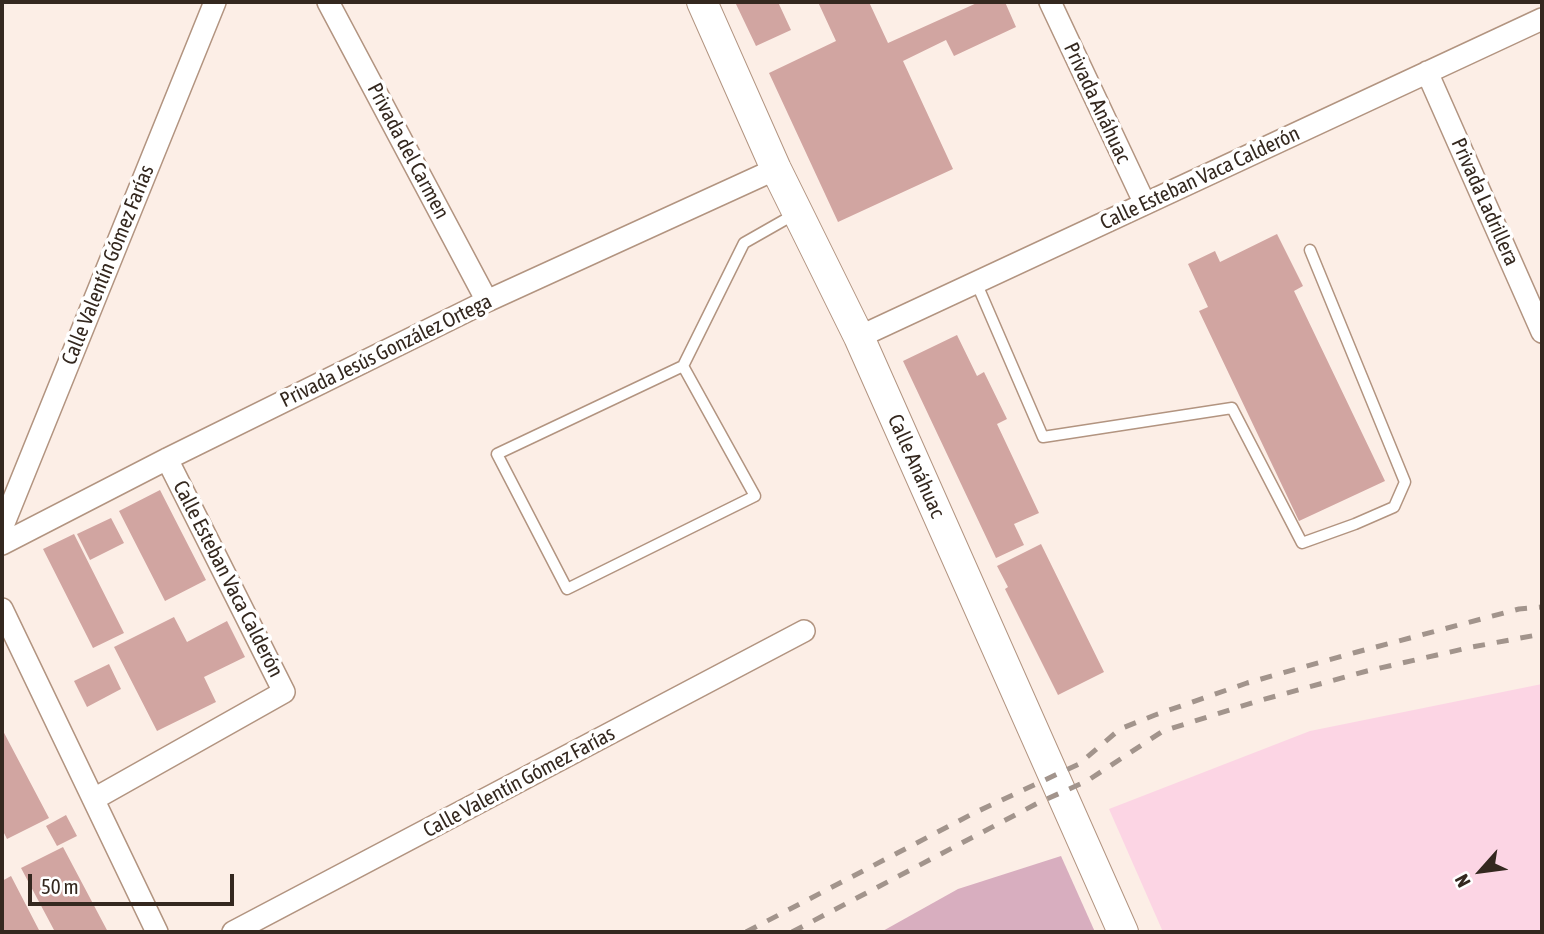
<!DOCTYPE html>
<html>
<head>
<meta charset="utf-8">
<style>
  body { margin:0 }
  #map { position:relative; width:1544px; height:934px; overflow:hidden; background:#fceee6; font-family:"Asap Condensed",sans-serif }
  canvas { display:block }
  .frame { position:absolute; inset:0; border:4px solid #34281f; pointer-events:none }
  .north { position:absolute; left:1446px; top:836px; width:70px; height:70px; -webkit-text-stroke:5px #fff; paint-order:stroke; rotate:242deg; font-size:19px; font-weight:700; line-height:28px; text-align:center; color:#34281f }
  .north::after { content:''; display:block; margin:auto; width:24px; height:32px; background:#34281f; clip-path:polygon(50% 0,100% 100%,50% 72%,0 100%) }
  .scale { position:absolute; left:28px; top:874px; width:206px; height:32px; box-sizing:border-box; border:4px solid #34281f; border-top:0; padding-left:9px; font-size:21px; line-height:24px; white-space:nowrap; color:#34281f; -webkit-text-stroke:5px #fff; paint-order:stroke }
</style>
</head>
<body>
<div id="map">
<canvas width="1544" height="934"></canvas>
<div class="frame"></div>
<div class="north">N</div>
<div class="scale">50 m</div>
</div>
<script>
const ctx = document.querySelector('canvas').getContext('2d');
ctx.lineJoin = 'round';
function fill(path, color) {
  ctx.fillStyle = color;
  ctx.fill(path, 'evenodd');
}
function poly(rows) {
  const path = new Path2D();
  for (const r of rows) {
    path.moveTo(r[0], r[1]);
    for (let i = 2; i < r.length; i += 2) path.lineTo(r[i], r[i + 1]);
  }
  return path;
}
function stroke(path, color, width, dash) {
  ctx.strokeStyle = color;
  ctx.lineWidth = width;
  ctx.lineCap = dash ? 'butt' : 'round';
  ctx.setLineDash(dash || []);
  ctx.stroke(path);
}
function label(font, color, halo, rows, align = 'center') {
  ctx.font = font + ' "Asap Condensed",sans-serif';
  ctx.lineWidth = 7;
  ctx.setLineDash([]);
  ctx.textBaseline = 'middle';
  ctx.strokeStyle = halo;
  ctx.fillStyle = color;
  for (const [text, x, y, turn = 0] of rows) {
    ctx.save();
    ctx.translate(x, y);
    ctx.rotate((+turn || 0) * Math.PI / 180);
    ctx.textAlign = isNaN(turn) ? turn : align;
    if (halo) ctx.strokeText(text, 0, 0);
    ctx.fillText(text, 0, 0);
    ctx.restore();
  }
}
const green = poly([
  [1542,684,1542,932,1163,932,1109,809,1310,731]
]);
const forest = poly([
  [1061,856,1095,932,881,932,958,889]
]);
const building = poly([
  [735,2,778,2,791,30,756,46],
  [818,2,869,2,888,43,979,2,1005,2,1016,27,954,56,946,40,903,61,953,169,838,222,769,73,836,41],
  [1277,234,1303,286,1294,291,1385,481,1299,521,1199,311,1208,307,1188,264,1215,251,1220,262],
  [957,335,977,376,984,372,1007,419,997,424,1039,513,1014,524,1024,545,996,558,903,361],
  [160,490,206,580,165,601,119,511],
  [111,518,124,543,90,560,77,534],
  [74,534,124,633,93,648,43,549],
  [1041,544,1104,672,1058,695,1005,589,1008,587,997,566],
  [174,617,187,642,227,621,245,657,204,677,216,702,157,731,114,647],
  [109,664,121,689,87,707,74,681],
  [2,729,49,818,7,839,2,829],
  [66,815,77,836,57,846,46,826],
  [63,847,108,932,50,932,54,930,21,868],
  [11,876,40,932,2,932,2,881]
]);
const lane = poly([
  [976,282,1043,437,1232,408,1302,543,1355,524,1394,507,1405,482,1310,250],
  [683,366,755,496,567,589,497,454,683,366,744,243,795,214]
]);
const street = poly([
  [328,2,487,301],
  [1050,2,1145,204],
  [1427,72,1542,332],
  [859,337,1542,19],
  [2,528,215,2],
  [2,544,167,459,487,301,776,169],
  [2,609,157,932],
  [94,799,284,692,167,459],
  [233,932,804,631]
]);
const secondary = poly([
  [702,2,776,169,859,337,1123,932]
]);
const rail = poly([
  [746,932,974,813,1079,764,1120,729,1155,715,1247,683,1357,652,1519,609,1542,607],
  [792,932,1038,803,1087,781,1163,731,1258,701,1367,671,1472,647,1542,634]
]);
const streetNames = [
  ["Privada Anáhuac",1097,103,65],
  ["Privada del Carmen",408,151,62],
  ["Calle Esteban Vaca Calderón",1200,178,-25],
  ["Privada Ladrillera",1485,202,66],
  ["Calle Valentín Gómez Farías",108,265,-68],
  ["Privada Jesús González Ortega",386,351,-26],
  ["Calle Anáhuac",916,466,66],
  ["Calle Esteban Vaca Calderón",228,579,63],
  ["Calle Valentín Gómez Farías",519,782,-28]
];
fill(green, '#fcd5e4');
fill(forest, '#d8aebf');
fill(building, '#d1a5a1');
stroke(lane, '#b29480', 13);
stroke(street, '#b29480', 24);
stroke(secondary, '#b29480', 32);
stroke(lane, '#fff', 10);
stroke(street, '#fff', 21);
stroke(secondary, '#fff', 30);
stroke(rail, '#a2948c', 5, [12, 12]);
label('21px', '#34281f', '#fff', streetNames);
</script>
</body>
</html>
